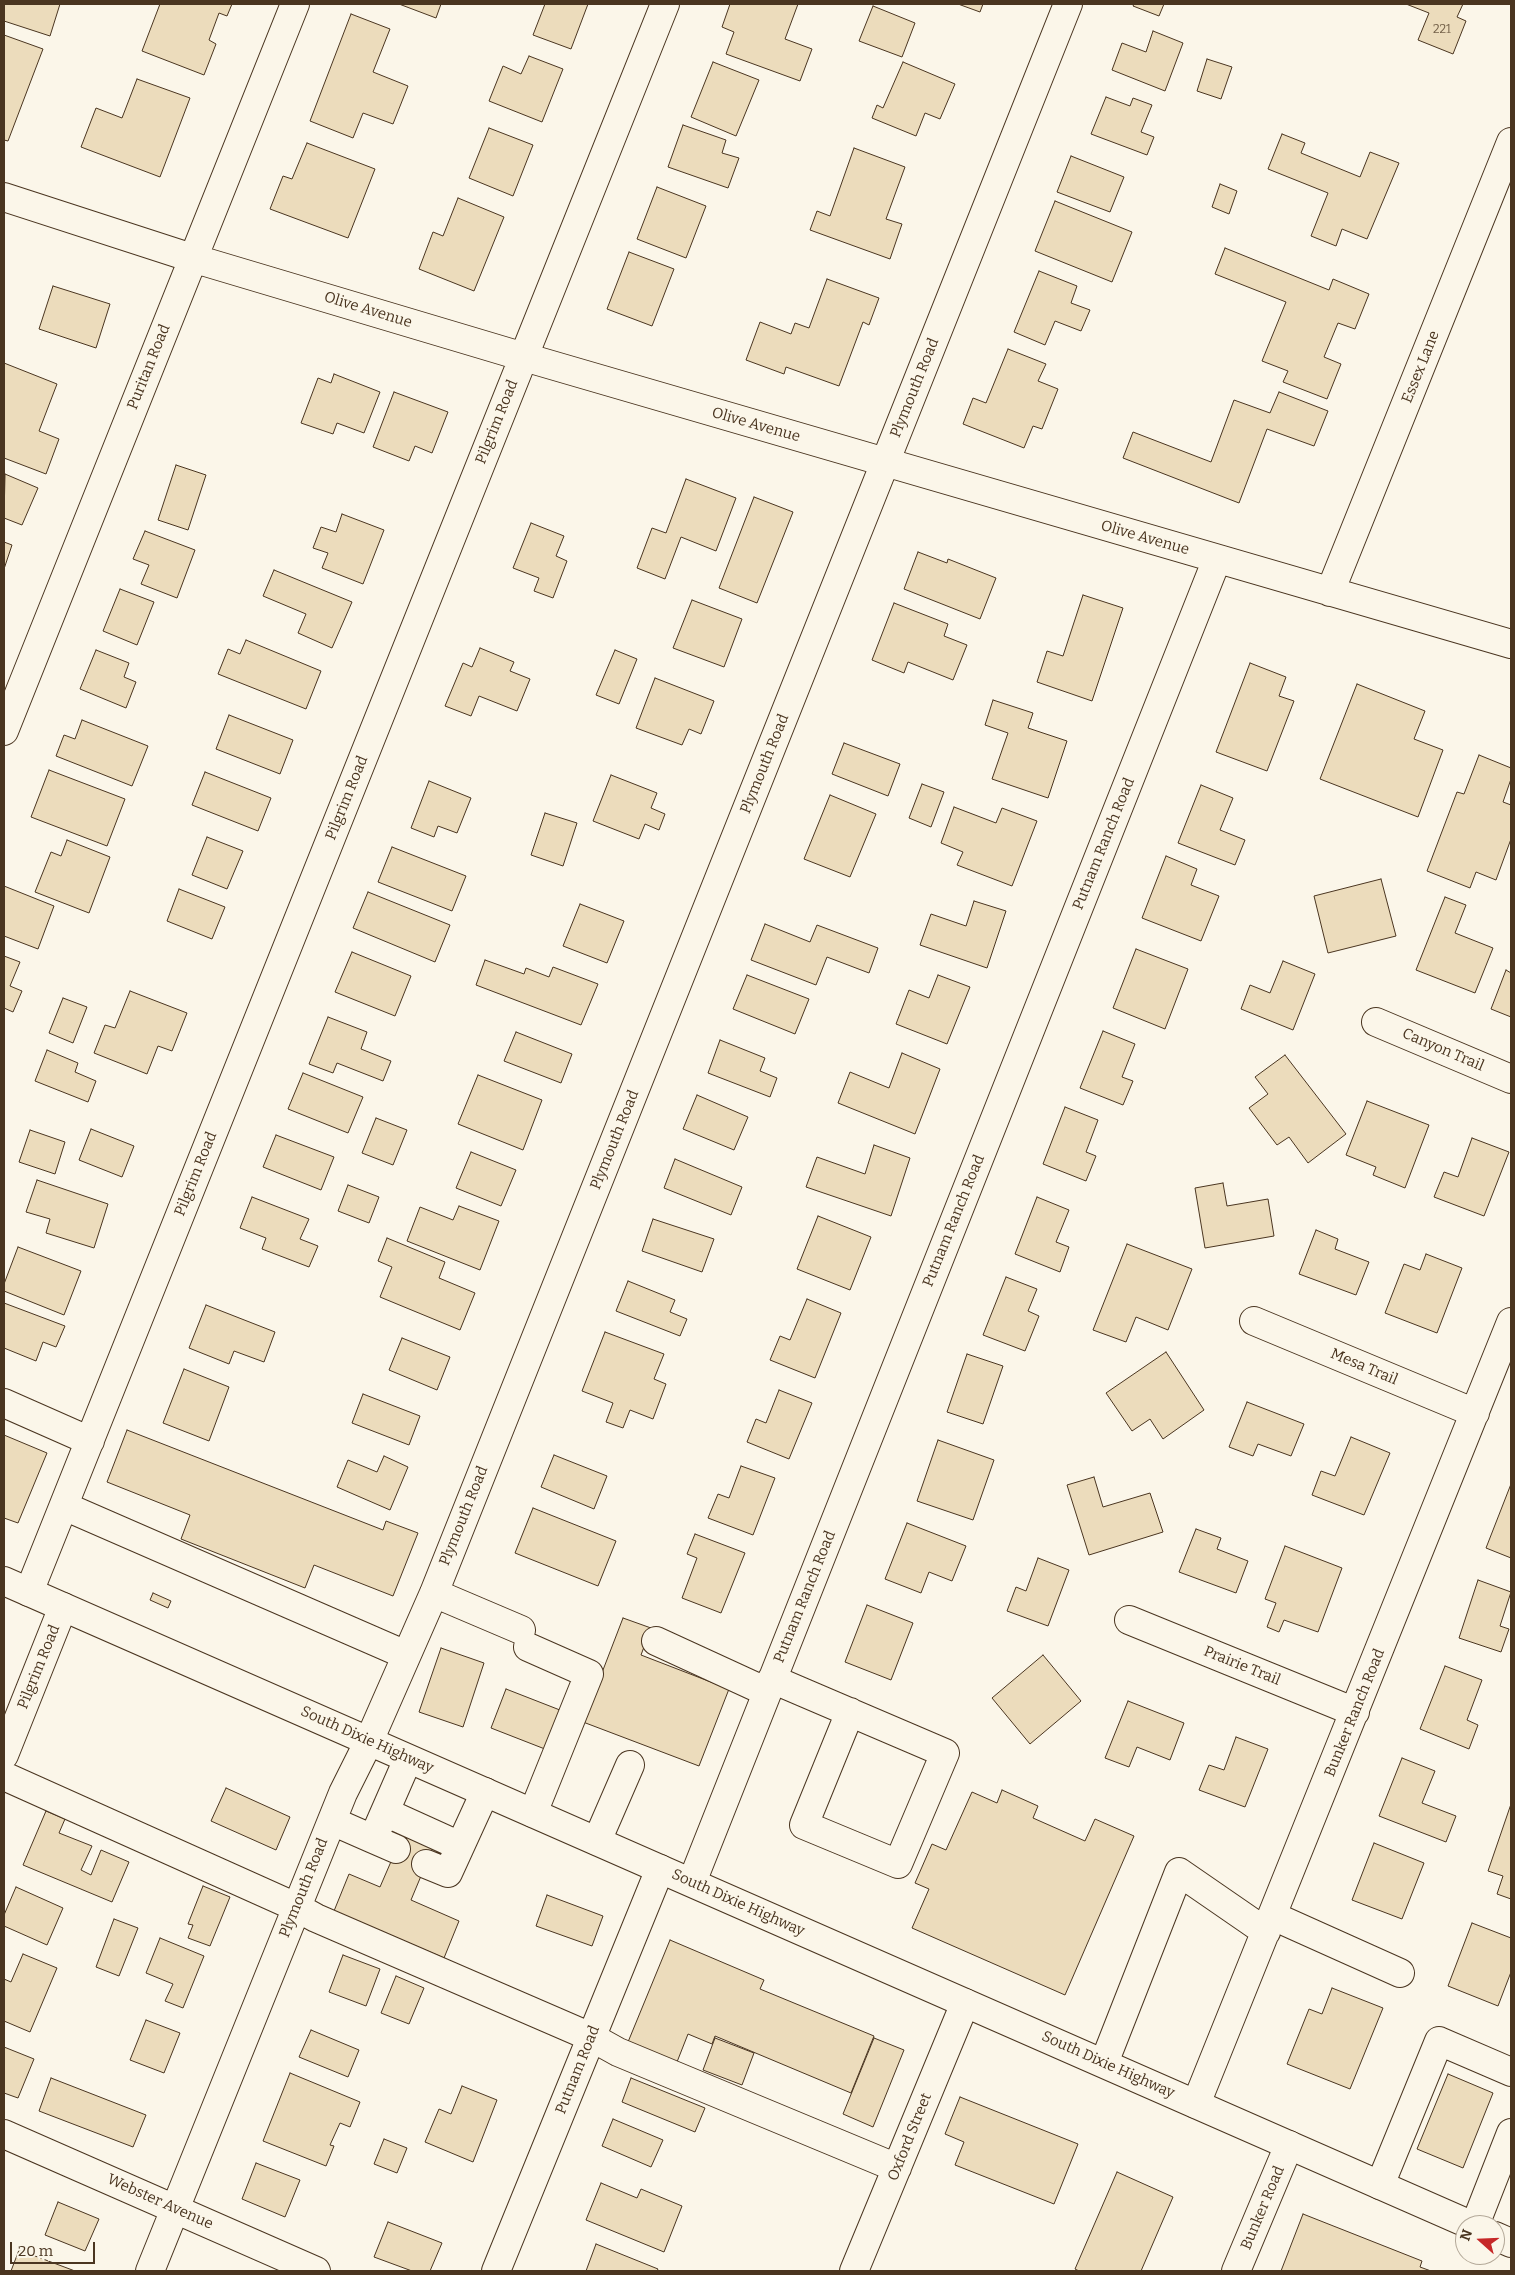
<!DOCTYPE html>
<html>
<head>
<meta charset="utf-8">
<style>
  body { margin:0 }
  #map { position:relative; width:1515px; height:2275px; overflow:hidden; background:#fbf6e9; font-family:Bitter,serif }
  canvas { display:block }
  .frame { position:absolute; inset:0; border:5px solid #4a3520; pointer-events:none }
  .north { position:absolute; left:1455px; top:2215px; width:50px; height:50px; box-sizing:border-box; background:#fbf6e9; border:1px solid #b4a999; border-radius:50%; rotate:290deg; font-size:14px; font-weight:700; line-height:20px; text-align:center; color:#4a3520 }
  .north::after { content:''; display:block; margin:auto; width:18px; height:22px; background:#c62828; clip-path:polygon(50% 0,100% 100%,50% 72%,0 100%) }
  .scale { position:absolute; left:10px; top:2242px; width:85px; height:22px; box-sizing:border-box; border:2px solid #4a3520; border-top:0; padding-left:6px; font-size:15px; line-height:18px; white-space:nowrap; color:#4a3520; -webkit-text-stroke:4px #fbf6e9; paint-order:stroke }
</style>
</head>
<body>
<div id="map">
<canvas width="1515" height="2275"></canvas>
<div class="frame"></div>
<div class="north">N</div>
<div class="scale">20 m</div>
</div>
<script>
const ctx = document.querySelector('canvas').getContext('2d');
ctx.lineJoin = 'round';
function fill(path, color) {
  ctx.fillStyle = color;
  ctx.fill(path, 'evenodd');
}
function poly(rows) {
  const path = new Path2D();
  for (const r of rows) {
    path.moveTo(r[0], r[1]);
    for (let i = 2; i < r.length; i += 2) path.lineTo(r[i], r[i + 1]);
  }
  return path;
}
function stroke(path, color, width, dash) {
  ctx.strokeStyle = color;
  ctx.lineWidth = width;
  ctx.lineCap = dash ? 'butt' : 'round';
  ctx.setLineDash(dash || []);
  ctx.stroke(path);
}
function label(font, color, halo, rows, align = 'center') {
  ctx.font = font + ' Bitter,serif';
  ctx.lineWidth = 4;
  ctx.setLineDash([]);
  ctx.textBaseline = 'middle';
  ctx.strokeStyle = halo;
  ctx.fillStyle = color;
  for (const [text, x, y, turn = 0] of rows) {
    ctx.save();
    ctx.translate(x, y);
    ctx.rotate((+turn || 0) * Math.PI / 180);
    ctx.textAlign = isNaN(turn) ? turn : align;
    if (halo) ctx.strokeText(text, 0, 0);
    ctx.fillText(text, 0, 0);
    ctx.restore();
  }
}
const building = poly([
  [4,4,60,4,50,36,4,21,4,4],
  [160,4,232,4,227,16,219,13,209,40,216,44,204,75,142,51,160,4],
  [399,4,441,4,436,18,399,4],
  [545,4,588,4,571,49,533,35,545,4],
  [730,4,798,4,785,39,812,49,800,81,726,54,734,32,722,27,730,4],
  [958,4,983,4,980,12,958,4],
  [1134,4,1164,4,1159,16,1133,6,1134,4],
  [1406,4,1463,4,1457,17,1466,21,1453,54,1418,40,1429,13,1406,4],
  [873,6,915,23,902,57,859,41,873,6],
  [351,14,390,29,373,72,408,86,393,124,363,113,353,138,310,121,351,14],
  [1153,31,1183,43,1165,91,1112,70,1122,43,1146,52,1153,31],
  [4,35,43,49,8,141,4,140,4,35],
  [529,56,563,69,542,122,489,101,503,66,521,74,529,56],
  [1207,59,1232,67,1221,99,1197,91,1207,59],
  [713,62,759,80,736,136,691,117,713,62],
  [903,62,955,84,940,119,925,113,916,136,872,118,877,105,883,108,903,62],
  [137,79,190,98,160,177,81,147,96,108,122,118,137,79],
  [1106,97,1130,106,1133,98,1152,105,1141,132,1154,137,1147,155,1091,134,1106,97],
  [683,125,726,140,722,153,739,158,728,188,668,167,683,125],
  [489,128,533,145,513,196,469,178,489,128],
  [1282,134,1305,143,1301,153,1360,177,1370,152,1399,163,1367,239,1342,229,1336,246,1311,236,1328,193,1268,169,1282,134],
  [307,143,375,169,348,238,270,209,283,176,292,179,307,143],
  [854,148,905,167,886,219,902,224,890,259,810,230,817,211,830,216,854,148],
  [1071,156,1124,177,1110,212,1057,192,1071,156],
  [1220,184,1237,191,1229,214,1212,207,1220,184],
  [657,187,706,206,686,258,637,239,657,187],
  [458,198,504,217,474,291,419,269,433,232,443,236,458,198],
  [1055,201,1132,232,1112,282,1035,251,1055,201],
  [1225,248,1329,290,1333,279,1369,294,1355,329,1338,323,1324,357,1341,364,1327,399,1283,382,1288,371,1262,361,1286,302,1215,274,1225,248],
  [629,252,674,269,652,326,607,309,629,252],
  [1039,271,1077,286,1071,303,1090,310,1081,331,1055,321,1045,345,1014,332,1039,271],
  [827,279,879,298,869,325,863,322,839,386,786,367,784,374,746,360,760,322,791,334,795,323,809,328,827,279],
  [53,286,110,304,96,348,39,329,53,286],
  [1008,349,1046,364,1038,381,1058,389,1042,429,1033,426,1024,448,963,424,973,398,986,403,1008,349],
  [4,363,57,384,39,431,59,439,46,474,4,458,4,363],
  [334,374,380,392,364,433,337,423,333,434,301,423,318,378,331,383,334,374],
  [394,392,448,412,432,453,415,446,409,461,373,447,394,392],
  [1279,392,1328,411,1314,446,1267,429,1239,503,1123,458,1133,432,1211,462,1234,400,1270,413,1279,392],
  [176,465,206,475,188,530,158,520,176,465],
  [5,474,38,488,22,525,4,518,5,474],
  [686,479,736,498,716,551,681,537,665,579,637,568,652,528,666,533,686,479],
  [754,497,793,512,757,603,719,588,754,497],
  [342,514,384,530,363,584,322,568,328,553,313,548,321,527,336,532,342,514],
  [531,523,564,536,556,556,567,561,553,598,534,591,539,578,513,568,531,523],
  [145,531,195,550,177,598,141,584,149,565,133,559,145,531],
  [4,542,12,545,4,569,4,542],
  [918,552,947,563,948,559,996,578,980,619,904,589,918,552],
  [274,570,352,602,332,648,298,633,306,614,263,596,274,570],
  [120,589,154,602,137,645,103,631,120,589],
  [1083,595,1123,608,1092,701,1037,682,1047,651,1063,656,1083,595],
  [692,600,742,619,724,667,673,648,692,600],
  [894,603,948,624,944,636,967,645,953,680,908,662,904,673,872,660,894,603],
  [246,640,321,671,306,709,218,674,228,649,240,654,246,640],
  [480,648,514,662,510,671,530,679,517,711,479,696,471,716,445,706,463,663,472,667,480,648],
  [96,650,129,663,124,677,136,682,126,708,80,689,96,650],
  [615,650,637,659,619,704,596,695,615,650],
  [1250,663,1286,677,1279,696,1294,701,1267,771,1216,752,1250,663],
  [655,678,714,701,701,734,689,729,682,745,636,728,655,678],
  [1357,684,1425,711,1414,739,1443,750,1418,817,1320,779,1357,684],
  [993,700,1033,713,1028,728,1067,741,1048,798,992,779,1008,733,985,725,993,700],
  [229,715,293,740,280,774,216,749,229,715],
  [82,720,148,746,132,786,56,756,64,735,75,739,82,720],
  [844,743,900,764,888,796,832,774,844,743],
  [1479,755,1511,768,1511,779,1503,802,1511,805,1511,839,1496,880,1476,872,1470,888,1427,871,1457,792,1464,794,1479,755],
  [49,770,125,799,107,846,31,817,49,770],
  [205,772,271,798,258,831,192,805,205,772],
  [611,775,657,793,651,808,665,814,659,830,645,824,639,839,593,821,611,775],
  [429,781,471,798,457,833,438,826,434,837,411,828,429,781],
  [922,784,944,792,931,827,909,818,922,784],
  [1201,785,1233,798,1220,830,1245,840,1235,865,1178,843,1201,785],
  [830,795,876,814,850,877,804,859,830,795],
  [954,807,996,823,1002,808,1037,821,1012,886,957,865,963,852,941,843,954,807],
  [545,813,577,823,563,866,531,855,545,813],
  [207,837,243,851,227,889,192,875,207,837],
  [67,840,110,857,89,913,35,892,51,852,61,856,67,840],
  [392,847,466,876,452,911,378,882,392,847],
  [1166,856,1197,869,1191,885,1219,896,1201,941,1142,918,1166,856],
  [1381,879,1396,936,1328,953,1314,896,1381,879],
  [4,886,54,906,38,949,4,936,4,886],
  [179,889,225,907,212,939,167,921,179,889],
  [368,892,450,925,435,962,353,928,368,892],
  [1445,897,1466,905,1455,933,1493,948,1475,993,1416,970,1445,897],
  [974,901,1006,911,987,968,920,945,931,914,966,926,974,901],
  [580,904,624,921,607,963,563,946,580,904],
  [765,924,810,942,817,925,878,948,869,973,827,957,816,985,751,960,765,924],
  [1136,949,1188,969,1165,1029,1113,1008,1136,949],
  [352,952,411,976,395,1016,335,992,352,952],
  [4,956,20,962,10,986,22,991,13,1012,4,1008,4,956],
  [485,960,524,974,526,968,549,977,553,967,598,984,581,1025,476,985,485,960],
  [1283,961,1315,974,1293,1030,1241,1009,1250,985,1270,993,1283,961],
  [1506,970,1511,973,1511,1017,1491,1009,1506,970],
  [747,975,809,999,795,1034,733,1009,747,975],
  [938,975,970,987,947,1044,896,1024,909,990,929,998,938,975],
  [130,991,187,1013,172,1051,158,1046,147,1074,94,1053,105,1025,115,1028,130,991],
  [63,998,87,1007,73,1043,49,1033,63,998],
  [328,1017,367,1032,361,1049,391,1061,383,1081,337,1063,333,1073,309,1064,328,1017],
  [1103,1031,1135,1044,1122,1077,1133,1081,1123,1105,1080,1088,1103,1031],
  [516,1032,572,1054,561,1083,504,1061,516,1032],
  [720,1040,765,1058,760,1071,777,1078,770,1097,708,1073,720,1040],
  [47,1050,78,1063,75,1072,96,1081,88,1102,35,1081,47,1050],
  [902,1053,940,1069,915,1134,838,1103,850,1072,889,1088,902,1053],
  [1285,1055,1346,1134,1308,1163,1289,1137,1277,1145,1249,1108,1268,1094,1255,1077,1285,1055],
  [303,1073,363,1097,348,1133,288,1109,303,1073],
  [478,1075,542,1100,523,1150,458,1124,478,1075],
  [697,1095,748,1117,734,1150,683,1129,697,1095],
  [1367,1101,1429,1125,1405,1188,1373,1175,1376,1167,1346,1155,1367,1101],
  [1065,1107,1098,1120,1086,1152,1096,1156,1086,1181,1043,1164,1065,1107],
  [376,1118,407,1130,393,1165,362,1153,376,1118],
  [91,1129,134,1146,122,1177,79,1160,91,1129],
  [30,1130,65,1142,55,1174,19,1162,30,1130],
  [276,1135,334,1157,321,1190,263,1167,276,1135],
  [1472,1138,1509,1152,1484,1216,1434,1197,1444,1172,1458,1177,1472,1138],
  [874,1145,910,1158,891,1216,806,1187,817,1157,865,1174,874,1145],
  [471,1152,516,1170,501,1206,456,1188,471,1152],
  [675,1159,742,1187,731,1215,664,1188,675,1159],
  [37,1180,108,1204,94,1248,46,1233,50,1219,26,1212,37,1180],
  [1223,1183,1227,1206,1268,1199,1274,1236,1205,1248,1195,1188,1223,1183],
  [348,1185,379,1197,369,1223,338,1211,348,1185],
  [252,1197,309,1219,300,1239,318,1246,309,1267,262,1249,266,1238,240,1228,252,1197],
  [1037,1197,1069,1210,1056,1242,1069,1247,1060,1272,1015,1254,1037,1197],
  [459,1206,499,1221,480,1270,407,1241,420,1207,453,1220,459,1206],
  [818,1216,871,1237,850,1290,797,1269,818,1216],
  [653,1219,714,1239,702,1272,642,1251,653,1219],
  [1316,1230,1338,1239,1335,1249,1369,1262,1356,1295,1299,1274,1316,1230],
  [387,1238,445,1262,439,1278,475,1293,460,1330,380,1297,392,1267,378,1261,387,1238],
  [1127,1244,1192,1269,1168,1330,1136,1317,1126,1342,1093,1330,1127,1244],
  [18,1247,81,1271,64,1315,4,1291,4,1284,18,1247],
  [1426,1254,1462,1268,1437,1333,1385,1313,1404,1264,1420,1270,1426,1254],
  [1006,1277,1037,1289,1028,1311,1039,1316,1025,1351,983,1335,1006,1277],
  [628,1281,675,1300,670,1312,687,1319,680,1336,616,1311,628,1281],
  [807,1299,841,1313,815,1378,770,1360,780,1336,790,1340,807,1299],
  [4,1303,65,1326,56,1347,43,1342,36,1361,4,1348,4,1303],
  [206,1305,275,1332,264,1362,234,1351,229,1364,189,1348,206,1305],
  [605,1332,664,1354,654,1379,666,1384,653,1419,630,1410,623,1428,606,1422,613,1403,582,1391,605,1332],
  [402,1338,450,1357,437,1390,389,1370,402,1338],
  [1166,1352,1204,1410,1163,1439,1150,1419,1132,1431,1106,1393,1166,1352],
  [967,1354,1003,1366,983,1424,947,1412,967,1354],
  [184,1369,229,1387,209,1441,163,1423,184,1369],
  [779,1390,812,1403,789,1459,747,1442,756,1419,766,1423,779,1390],
  [363,1394,420,1416,409,1445,352,1423,363,1394],
  [1247,1402,1304,1424,1291,1456,1258,1444,1253,1456,1229,1447,1247,1402],
  [127,1430,383,1530,386,1521,418,1533,393,1596,314,1565,305,1588,181,1539,190,1515,107,1482,127,1430],
  [4,1435,47,1453,18,1523,4,1518,4,1435],
  [1351,1437,1390,1453,1364,1515,1312,1495,1321,1471,1335,1476,1351,1437],
  [938,1440,994,1460,973,1520,917,1501,938,1440],
  [554,1455,607,1476,594,1509,541,1487,554,1455],
  [384,1456,408,1467,390,1510,337,1487,348,1460,377,1472,384,1456],
  [741,1466,775,1478,753,1535,708,1518,718,1494,729,1498,741,1466],
  [1094,1477,1103,1507,1150,1493,1163,1532,1089,1555,1067,1485,1094,1477],
  [1511,1484,1511,1558,1486,1548,1511,1484],
  [533,1508,616,1541,598,1586,515,1553,533,1508],
  [907,1523,966,1546,952,1581,929,1572,921,1593,885,1579,907,1523],
  [1196,1529,1221,1538,1217,1549,1248,1561,1236,1593,1179,1572,1196,1529],
  [695,1534,745,1553,721,1613,682,1598,697,1558,687,1554,695,1534],
  [1285,1546,1342,1568,1318,1632,1284,1620,1279,1632,1267,1627,1276,1603,1265,1599,1285,1546],
  [1038,1558,1069,1570,1048,1626,1007,1611,1016,1587,1026,1591,1038,1558],
  [1478,1580,1511,1592,1500,1626,1509,1629,1501,1652,1459,1638,1478,1580],
  [153,1593,171,1601,168,1608,150,1600,153,1593],
  [867,1605,913,1623,891,1680,845,1662,867,1605],
  [623,1618,651,1628,641,1655,729,1689,699,1766,583,1722,623,1618],
  [441,1648,484,1663,463,1727,419,1712,441,1648],
  [1043,1655,1081,1701,1030,1744,992,1698,1043,1655],
  [1445,1666,1482,1680,1467,1720,1478,1725,1469,1749,1420,1729,1445,1666],
  [506,1689,565,1712,550,1751,491,1728,506,1689],
  [1128,1701,1184,1723,1170,1760,1137,1747,1129,1767,1105,1758,1128,1701],
  [1236,1737,1268,1749,1245,1807,1199,1790,1209,1765,1224,1770,1236,1737],
  [1402,1758,1435,1771,1422,1803,1456,1816,1446,1842,1379,1816,1402,1758],
  [226,1788,290,1817,276,1850,211,1821,226,1788],
  [1002,1790,1038,1806,1033,1818,1085,1841,1095,1819,1134,1836,1065,1995,912,1928,929,1889,915,1883,932,1844,946,1850,972,1792,997,1803,1002,1790],
  [1511,1804,1511,1899,1497,1894,1503,1876,1488,1871,1511,1804],
  [46,1811,65,1819,59,1833,92,1846,81,1870,91,1875,101,1850,129,1862,112,1902,23,1865,46,1811],
  [406,1827,436,1840,411,1900,459,1921,444,1958,334,1911,349,1874,380,1887,406,1827],
  [1374,1843,1424,1863,1402,1919,1352,1900,1374,1843],
  [203,1886,230,1897,210,1946,188,1938,193,1925,188,1924,203,1886],
  [16,1887,63,1908,47,1945,4,1926,4,1915,16,1887],
  [547,1895,603,1916,592,1946,536,1926,547,1895],
  [114,1919,138,1928,119,1976,96,1967,114,1919],
  [1472,1923,1511,1938,1511,1972,1498,2006,1448,1986,1472,1923],
  [160,1938,204,1956,183,2008,165,2001,173,1984,146,1973,160,1938],
  [670,1940,764,1980,760,1989,874,2036,851,2093,715,2036,712,2044,688,2034,677,2062,628,2042,670,1940],
  [23,1954,57,1968,30,2032,4,2021,4,1979,11,1982,23,1954],
  [343,1955,380,1969,366,2006,329,1992,343,1955],
  [396,1976,424,1988,409,2024,381,2013,396,1976],
  [1332,1988,1383,2008,1350,2089,1287,2064,1309,2009,1322,2014,1332,1988],
  [146,2020,180,2033,164,2073,130,2060,146,2020],
  [311,2030,359,2050,348,2077,299,2057,311,2030],
  [715,2038,754,2053,742,2085,703,2070,715,2038],
  [874,2038,904,2050,873,2127,843,2114,874,2038],
  [4,2047,34,2059,18,2098,4,2093,4,2047],
  [290,2073,360,2102,350,2127,340,2123,330,2145,334,2146,326,2166,263,2141,290,2073],
  [1448,2074,1493,2093,1463,2168,1417,2149,1448,2074],
  [51,2078,146,2115,133,2147,39,2111,51,2078],
  [631,2078,705,2108,695,2132,622,2102,631,2078],
  [462,2086,497,2100,473,2162,425,2142,439,2109,451,2114,462,2086],
  [960,2097,1078,2144,1054,2204,955,2165,964,2142,945,2134,960,2097],
  [613,2119,663,2140,651,2167,602,2146,613,2119],
  [384,2139,407,2148,397,2173,374,2164,384,2139],
  [256,2163,300,2180,285,2217,242,2199,256,2163],
  [1117,2172,1173,2197,1141,2271,1079,2271,1075,2269,1117,2172],
  [601,2183,637,2198,641,2189,682,2206,664,2252,586,2220,601,2183],
  [58,2202,99,2219,85,2251,45,2235,58,2202],
  [1303,2214,1422,2261,1420,2267,1431,2271,1281,2271,1303,2214],
  [388,2222,442,2243,430,2271,412,2271,374,2257,388,2222],
  [596,2244,658,2269,657,2271,586,2271,596,2244],
  [19,2250,75,2271,11,2271,19,2250]
]);
const minor = poly([
  [4,197,192,258,524,357,1511,644],
  [1330,592,1511,142],
  [4,731,295,4],
  [1376,1022,1511,1079],
  [1254,1321,1475,1413],
  [4,1403,90,1441],
  [64,1506,406,1655],
  [29,1592,665,4],
  [434,1593,521,1630],
  [1129,1620,1355,1712],
  [656,1641,767,1692],
  [528,1647,589,1674,533,1813],
  [772,1679,800,1691,945,1753,898,1864,804,1825,850,1712],
  [4,1755,63,1607],
  [4,1776,296,1907,316,1918,591,2037,618,2052,897,2168],
  [385,1812,460,1846],
  [332,1821,373,1839],
  [597,1841,630,1765],
  [396,1849,373,1839,408,1759],
  [426,1864,448,1873,485,1792],
  [692,1882,1217,559],
  [1273,1916,1400,1973],
  [1104,2063,1179,1872,1266,1932],
  [1196,2104,1511,1322],
  [4,2134,316,2271],
  [1380,2185,1439,2041,1511,2072],
  [1475,2225,1511,2133],
  [150,2271,343,1793,369,1741,434,1593,1068,4],
  [496,2271,660,1869],
  [854,2271,965,2003],
  [1236,2271,1289,2145]
]);
const major = poly([
  [4,1581,1471,2225],
  [1495,2236,1511,2243]
]);
const numberNames = [
  ["221",1442,30]
];
const streetNames = [
  ["Olive Avenue",368,310,17],
  ["Puritan Road",149,367,-68],
  ["Essex Lane",1421,367,-68],
  ["Plymouth Road",915,388,-68],
  ["Pilgrim Road",497,422,-68],
  ["Olive Avenue",756,425,16],
  ["Olive Avenue",1145,538,16],
  ["Plymouth Road",765,764,-68],
  ["Pilgrim Road",347,798,-68],
  ["Putnam Ranch Road",1104,844,-68],
  ["Canyon Trail",1443,1050,23],
  ["Plymouth Road",615,1140,-68],
  ["Pilgrim Road",196,1174,-68],
  ["Putnam Ranch Road",954,1221,-68],
  ["Mesa Trail",1364,1367,23],
  ["Plymouth Road",464,1516,-68],
  ["Putnam Ranch Road",805,1597,-68],
  ["Prairie Trail",1242,1666,22],
  ["Pilgrim Road",39,1667,-68],
  ["Bunker Ranch Road",1355,1713,-68],
  ["South Dixie Highway",367,1740,24],
  ["Plymouth Road",304,1888,-68],
  ["South Dixie Highway",738,1903,24],
  ["South Dixie Highway",1108,2065,24],
  ["Putnam Road",578,2070,-68],
  ["Oxford Street",910,2137,-68],
  ["Webster Avenue",160,2202,24],
  ["Bunker Road",1263,2208,-67]
];
fill(building, '#ecdcbc');
stroke(building, '#4a3520', 1);
stroke(minor, '#4a3520', 30);
stroke(major, '#4a3520', 30);
stroke(minor, '#fbf6e9', 28);
stroke(major, '#fbf6e9', 28);
label('12px', '#725f47', null, numberNames);
label('15px', '#4a3520', '#fbf6e9', streetNames);
</script>
</body>
</html>
